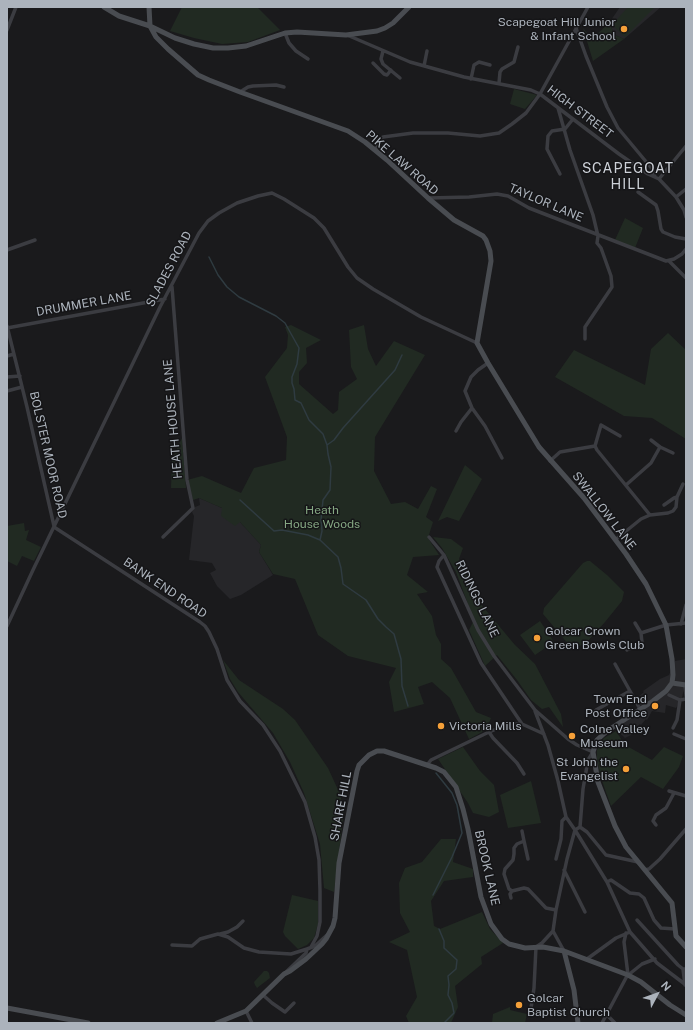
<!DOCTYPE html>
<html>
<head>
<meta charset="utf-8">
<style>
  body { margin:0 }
  #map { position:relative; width:693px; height:1030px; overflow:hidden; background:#1a1a1c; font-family:"Public Sans",sans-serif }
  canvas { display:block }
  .frame { position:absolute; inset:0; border:8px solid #acb3bc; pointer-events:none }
  .north { position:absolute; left:637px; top:974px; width:40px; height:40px; -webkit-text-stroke:3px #151517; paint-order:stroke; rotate:49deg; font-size:11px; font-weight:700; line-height:16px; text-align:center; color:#acb3bc }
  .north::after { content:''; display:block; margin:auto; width:14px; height:18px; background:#acb3bc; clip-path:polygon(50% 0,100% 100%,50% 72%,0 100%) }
</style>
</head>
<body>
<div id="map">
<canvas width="693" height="1030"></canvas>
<div class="frame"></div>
<div class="north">N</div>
</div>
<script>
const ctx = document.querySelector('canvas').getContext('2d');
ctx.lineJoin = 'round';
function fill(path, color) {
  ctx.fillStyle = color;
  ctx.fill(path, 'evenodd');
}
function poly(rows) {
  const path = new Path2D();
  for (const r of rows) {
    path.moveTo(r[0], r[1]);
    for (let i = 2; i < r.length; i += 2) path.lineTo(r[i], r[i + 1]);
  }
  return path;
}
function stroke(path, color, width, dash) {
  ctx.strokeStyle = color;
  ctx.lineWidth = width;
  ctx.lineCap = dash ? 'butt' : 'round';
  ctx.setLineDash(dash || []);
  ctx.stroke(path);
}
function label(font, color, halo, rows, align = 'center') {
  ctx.font = font + ' "Public Sans",sans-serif';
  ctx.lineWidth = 3;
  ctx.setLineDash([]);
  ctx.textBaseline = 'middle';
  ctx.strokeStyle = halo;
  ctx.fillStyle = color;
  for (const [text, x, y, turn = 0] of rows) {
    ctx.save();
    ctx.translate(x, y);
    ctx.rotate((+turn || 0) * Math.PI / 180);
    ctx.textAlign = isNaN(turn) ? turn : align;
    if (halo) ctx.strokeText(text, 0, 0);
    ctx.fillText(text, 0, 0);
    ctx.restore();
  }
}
const built = poly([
  [620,7,661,7,624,39,615,35,609,23],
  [199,498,222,508,240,522,261,545,259,552,273,575,241,595,230,599,217,586,210,573,216,570,212,563,189,560,194,516,192,512,195,507,200,505],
  [686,659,686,678,682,698,676,708,666,705,665,713,652,711,647,720,646,719,641,725,640,724,634,729,635,731,631,735,625,738,612,726,641,707,637,698,644,692,643,691,660,679,669,675,675,661]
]);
const green = poly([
  [182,7,257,7,280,30,248,42,222,44,194,38,170,31],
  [628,7,653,7,654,8,625,37,612,25],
  [609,23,615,35,624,39,593,61,583,28,592,39],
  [514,89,537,95,525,109,510,104],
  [625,218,643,228,635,248,615,240],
  [291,325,321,340,306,348,307,363,299,372,299,384,333,414,338,410,339,392,357,379,351,367,349,330,364,325,368,349,376,366,394,341,425,355,375,437,374,471,391,504,405,502,418,509,431,486,437,489,426,517,433,522,428,538,439,555,413,557,407,575,428,592,417,594,432,616,436,635,441,644,441,659,451,668,476,712,491,718,486,730,469,739,450,698,432,682,418,687,424,704,394,712,389,682,396,668,348,656,318,635,295,579,273,574,259,552,261,545,240,522,235,526,221,516,222,508,199,498,193,500,187,480,202,476,241,493,254,468,286,460,287,437,265,377,287,348,288,335,285,327],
  [668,333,686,350,686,439,652,418,624,416,555,377,574,350,645,385,651,349],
  [182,438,186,488,171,488,172,459],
  [465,465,482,479,459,521,447,517,438,521],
  [24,523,25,531,29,530,26,540,41,547,34,561,22,556,17,566,7,561,7,526],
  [433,537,451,539,463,548,459,559,479,602,515,645,535,664,561,714,563,727,549,707,542,709,531,700,517,680,497,655,485,666,469,630,474,620,456,572,442,548],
  [587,561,590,561,607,575,624,592,622,601,605,622,586,643,575,648,569,645,543,614,544,608,583,563],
  [540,621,554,642,535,655,520,635],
  [223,660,239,680,283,709,295,720,328,768,340,794,344,812,334,892,324,888,320,844,304,793,290,762,273,733,238,692,230,679],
  [616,731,625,745,652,760,664,747,683,756,679,767,663,789,641,777,611,806,601,778,597,759,597,750,604,738],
  [463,747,480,771,494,785,499,812,489,817,473,813,468,803,438,759],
  [531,781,541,823,508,828,500,795],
  [441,839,456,839,453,862,473,869,473,877,444,881,431,901,434,926,440,929,482,912,490,929,503,943,481,957,482,964,455,986,458,1007,451,1023,409,1023,406,1016,417,997,407,950,389,942,410,932,400,913,399,883,405,868,422,862],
  [292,895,318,901,318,924,314,938,307,945,298,949,285,936,283,932],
  [264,971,267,971,269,973,270,978,257,988,255,985,254,982],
  [510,1007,510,1010,527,1014,525,1023,492,1023,493,1014]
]);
const stream = poly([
  [209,257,218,275,227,287,239,297,276,316,285,323,299,348,297,364,292,377,292,383,294,389,295,400,301,403,309,420,323,434,327,445,328,454,331,467,330,490,323,500,321,520,322,531,320,540,338,557,341,568,343,584,366,600,378,619,386,627,394,634,401,659,402,686,408,706],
  [327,445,334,440,343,428,395,370,402,355],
  [240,500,274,531,282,530,308,535,320,540],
  [433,895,452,857,462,833,457,805,452,793,436,773],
  [439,929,444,941,444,948,457,960,456,969,448,976,449,985,448,995,452,1003,454,1013,444,1023]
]);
const street = poly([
  [576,28,586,56,607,107,618,128,653,170,655,177],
  [7,30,16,7],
  [285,33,289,43,296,51,308,59],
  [347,35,410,62,464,77,531,90,540,94,619,154,648,174,659,179,676,197,684,210,686,217],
  [383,51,381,59,383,64,400,78],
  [373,63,384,74,387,75,391,70],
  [424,66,427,51],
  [471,79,474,65,479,62,490,65],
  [499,83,500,72,502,69,514,62,518,47],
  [240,92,248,87,253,86,276,85,284,87],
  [558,108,570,150,593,215,598,236,597,243,601,248,611,276,612,287,585,327,585,339],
  [376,151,379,139,383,137,413,133,448,133,480,136,499,133,512,124,526,113,540,94,588,7],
  [560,174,547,149,548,136,552,131,565,129,573,119],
  [659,179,686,146],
  [638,192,656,205,658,211,661,229,663,232,675,237,686,239],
  [676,197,686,189],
  [429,198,469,197,497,194,508,196,529,208,666,261,674,259,682,254,686,249],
  [7,250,35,240],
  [669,261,686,278],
  [7,326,27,407,54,526],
  [7,328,165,299],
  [7,356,14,354],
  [488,363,478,370,471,377,465,391,472,408,485,426,502,458],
  [7,377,20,376],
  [7,391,22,387],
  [456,431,461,422,472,408],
  [651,440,660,447],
  [595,446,597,450,650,515,668,513,673,511,676,507,677,497,683,484],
  [550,461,560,452,595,446,601,425,620,436],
  [626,485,651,463,660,447,673,453],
  [664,505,674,498,677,497],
  [54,527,200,622,205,626,209,632,217,649,227,680,240,701,263,725,280,751,305,802,315,837,319,860,320,891,320,922,317,936,311,947],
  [163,537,193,508,187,480,172,287],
  [429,537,444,555,478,630,494,656,535,710,568,739,577,745,593,752,588,760,583,789,580,827,575,830,567,859,556,910,553,931,564,951],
  [615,540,641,519,650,515],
  [444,555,439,561,437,567,481,663,522,724],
  [635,623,641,633,666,625,686,623],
  [681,624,686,605],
  [7,626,33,570,160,307,199,233,208,221,219,213,237,203,258,196,272,193,284,199,314,218,324,228,348,267,357,278,373,289,421,317,477,343],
  [627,650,642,643,641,633],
  [615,664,640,709],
  [685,685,686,696],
  [669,695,680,700,686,699],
  [596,710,630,691],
  [535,711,548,745,558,781,566,817,575,830,607,882,630,932,657,963,686,985],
  [673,728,677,720,680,700],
  [489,732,493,738,517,763,524,774],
  [674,734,686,739],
  [427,765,431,760,489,732,509,724,522,724,544,734],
  [669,791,686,796],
  [656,825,653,821,656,815,666,808,674,793],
  [580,827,587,832,606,855,638,862],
  [522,831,524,841,517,844,514,848,514,854,513,860,505,869,504,874,509,889,512,891,524,888,528,889,546,908,556,910],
  [524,841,528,859],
  [556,859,561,839,562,821,566,817],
  [564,870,585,912],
  [645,870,649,869,660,859,686,829],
  [607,882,611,880,630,893,639,894,644,898,654,920,661,928,675,929],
  [511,898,510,894,512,891],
  [637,920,678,965,683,969,686,969],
  [626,933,624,942,628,975],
  [220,934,228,932,237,927,243,921],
  [172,945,192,946,200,939,218,934,228,937,244,948,259,952,291,954,307,949],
  [587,959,616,938,630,932],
  [683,969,685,985],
  [285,973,306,953,307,949,315,946,327,935],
  [263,995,272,1003,285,1012,294,1003],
  [246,1011,252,1023],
  [606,1014,615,1023],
  [530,1015,534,988,536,947,542,943,553,931],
  [602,1023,627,976,642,964,655,959]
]);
const secondary = poly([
  [104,7,119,16,150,26,175,38,194,44,213,48,228,48,246,46,285,33,297,32,346,35,377,31,385,28,393,23,409,7],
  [149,7,150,26,156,37,168,49,198,75,209,80,240,92,348,131,365,142,387,160,428,198,454,220,483,236,486,240,490,251,491,261,477,343,488,363,539,447,584,498,626,554,646,584,666,625,672,659,673,675,672,683,666,691,653,701,607,731,597,740,593,752,598,782,615,826,626,847,672,903,676,936,686,947],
  [672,683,686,685],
  [564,951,574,990,578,1023],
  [7,1008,88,1023],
  [217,1023,246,1011,284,974,290,971,306,959,322,944,326,939,333,926,335,918,339,863,357,771,359,765,369,755,377,751,384,751,436,768,444,772,456,787,463,809,468,829,481,897,491,924,502,939,509,944,525,948,543,947,564,951,628,975,641,982,670,1005,686,1015]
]);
const markers = [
  [624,29,4,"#f5a039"],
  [537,638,4,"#f5a039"],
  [655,706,4,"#f5a039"],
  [441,726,4,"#f5a039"],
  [572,736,4,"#f5a039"],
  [626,769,4,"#f5a039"],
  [519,1005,4,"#f5a039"]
];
const poiNames = [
  ["Scapegoat Hill Junior",616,22,"right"],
  ["& Infant School",616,36,"right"],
  ["Golcar Crown",545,631],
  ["Green Bowls Club",545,645],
  ["Town End",647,699,"right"],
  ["Post Office",647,713,"right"],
  ["Victoria Mills",449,726],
  ["Colne Valley",580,729],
  ["Museum",580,743],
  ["St John the",618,762,"right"],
  ["Evangelist",618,776,"right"],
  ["Golcar",527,998],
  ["Baptist Church",527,1012]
];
const streetNames = [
  ["HIGH STREET",580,112,37],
  ["PIKE LAW ROAD",402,163,41],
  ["TAYLOR LANE",546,203,23],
  ["SLADES ROAD",169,269,-62],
  ["DRUMMER LANE",84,304,-10],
  ["HEATH HOUSE LANE",173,419,-95],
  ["BOLSTER MOOR ROAD",48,455,77],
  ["SWALLOW LANE",604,511,52],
  ["BANK END ROAD",165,588,34],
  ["RIDINGS LANE",477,599,64],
  ["SHARE HILL",341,806,-79],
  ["BROOK LANE",487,868,77]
];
const parkNames = [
  ["Heath",322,510],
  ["House Woods",322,524]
];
const quarterNames = [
  ["SCAPEGOAT",628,169],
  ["HILL",628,185]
];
fill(built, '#262629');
fill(green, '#212a22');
stroke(stream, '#2f3b41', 1.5);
stroke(street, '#3b3c41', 3.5);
stroke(secondary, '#494c51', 5);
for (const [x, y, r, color] of markers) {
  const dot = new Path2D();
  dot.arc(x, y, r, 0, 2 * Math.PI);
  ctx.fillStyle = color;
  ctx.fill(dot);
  stroke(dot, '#151517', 1.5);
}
label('12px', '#acb3bc', '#151517', poiNames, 'left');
label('12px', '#acb3bc', '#151517', streetNames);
label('12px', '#85a783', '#151517', parkNames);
ctx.letterSpacing = '1px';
label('14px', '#cdd1d8', '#151517', quarterNames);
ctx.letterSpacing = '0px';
</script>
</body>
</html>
